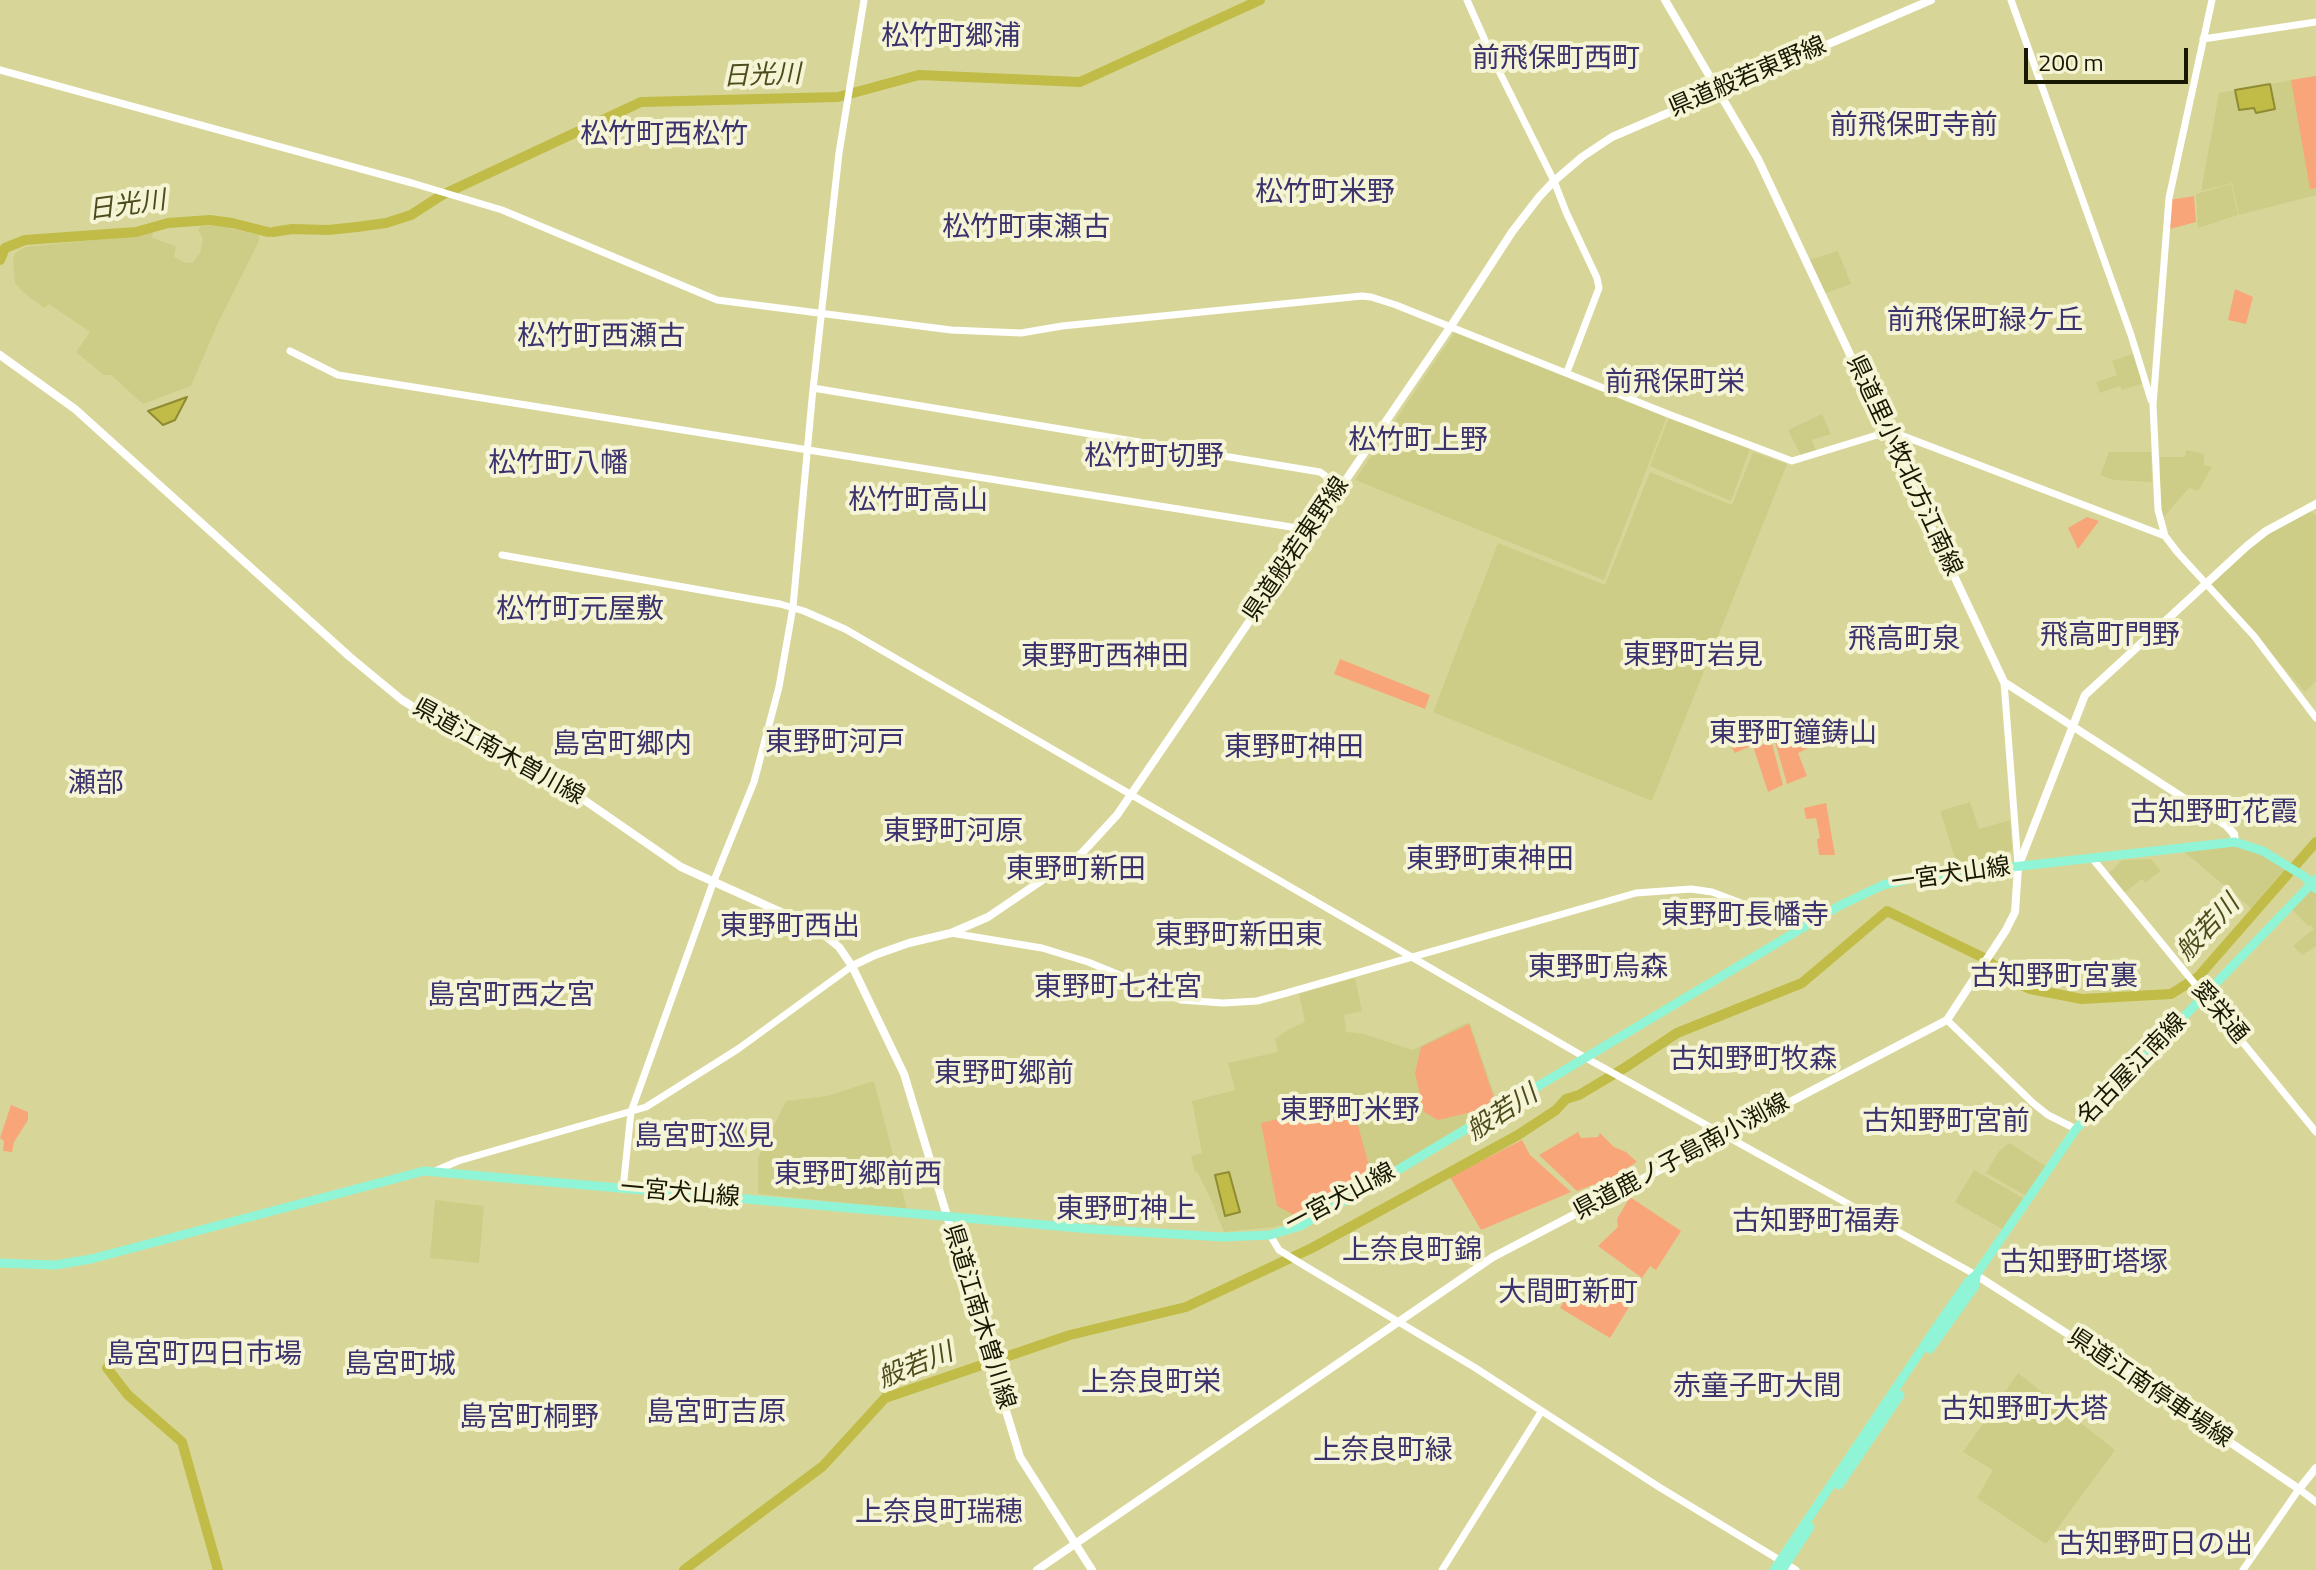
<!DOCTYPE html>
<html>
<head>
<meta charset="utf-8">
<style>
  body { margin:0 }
  #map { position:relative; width:2316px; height:1570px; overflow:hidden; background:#d7d698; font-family:"Titillium Web",sans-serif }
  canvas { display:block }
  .scale { position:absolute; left:2024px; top:48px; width:164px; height:36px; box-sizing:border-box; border:4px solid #191802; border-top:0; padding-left:10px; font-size:24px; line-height:28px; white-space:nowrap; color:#191802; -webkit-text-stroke:6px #f5f5d6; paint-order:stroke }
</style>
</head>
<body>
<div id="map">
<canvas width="2316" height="1570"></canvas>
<div class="scale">200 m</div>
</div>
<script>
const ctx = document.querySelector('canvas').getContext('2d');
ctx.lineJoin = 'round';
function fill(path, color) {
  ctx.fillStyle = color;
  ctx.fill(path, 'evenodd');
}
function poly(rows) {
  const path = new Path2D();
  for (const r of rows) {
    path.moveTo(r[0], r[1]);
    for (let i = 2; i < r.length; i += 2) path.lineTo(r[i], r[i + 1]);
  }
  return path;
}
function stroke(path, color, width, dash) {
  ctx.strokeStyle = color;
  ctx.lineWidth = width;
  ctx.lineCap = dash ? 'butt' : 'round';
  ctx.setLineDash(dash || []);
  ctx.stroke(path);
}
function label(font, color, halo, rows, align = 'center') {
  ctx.font = font + ' "Titillium Web","Noto Sans JP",sans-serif';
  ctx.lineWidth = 8;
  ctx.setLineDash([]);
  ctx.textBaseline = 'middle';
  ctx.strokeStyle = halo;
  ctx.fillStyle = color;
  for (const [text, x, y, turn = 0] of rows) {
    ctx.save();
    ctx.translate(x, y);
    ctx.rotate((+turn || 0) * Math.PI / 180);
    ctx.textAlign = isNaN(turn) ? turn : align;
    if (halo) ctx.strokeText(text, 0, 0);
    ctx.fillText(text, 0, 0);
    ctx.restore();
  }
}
const built = poly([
  [2316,76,2316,195,2239,215,2232,183,2201,191,2219,93],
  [2231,184,2238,215,2198,228,2196,194],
  [202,226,220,226,259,235,259,241,218,323,191,386,143,404,111,375,104,375,76,352,90,332,49,304,44,308,24,293,15,283,13,259,15,253,25,247,135,236,153,231,152,238,176,246,174,257,183,262,192,263,200,253,203,239,198,229],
  [1838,251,1851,284,1823,294,1809,260],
  [1457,329,1668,414,1604,580,1355,480],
  [2135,353,2145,383,2122,390,2120,386,2100,393,2096,382,2117,375,2112,361],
  [1822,414,1831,434,1812,440,1817,453,1802,457,1788,430],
  [1669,417,1750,449,1731,501,1650,466],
  [2186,450,2204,454,2204,465,2212,467,2198,491,2189,488,2162,519,2159,506,2160,457,2185,457],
  [1753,452,1787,464,1652,801,1433,712,1498,543,1605,585,1650,472,1732,505],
  [2109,452,2151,452,2152,482,2113,480,2100,475],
  [2308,510,2316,515,2316,681,2305,692,2210,584,2268,532],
  [1970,802,1979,829,2010,820,2012,851,1994,853,1995,866,1959,870,1940,811],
  [2243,845,2290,869,2253,910,2182,850],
  [2151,859,2161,871,2145,883,2142,879,2124,893,2108,874,2122,860],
  [2311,886,2316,892,2316,946,2302,955,2293,946,2314,929,2311,925,2308,926,2291,908],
  [1355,978,1362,1011,1344,1015,1346,1032,1364,1034,1413,1050,1464,1024,1470,1023,1497,1103,1497,1109,1328,1206,1298,1221,1274,1227,1224,1232,1209,1195,1197,1172,1195,1172,1191,1156,1202,1153,1192,1101,1235,1090,1228,1063,1278,1052,1275,1039,1288,1030,1305,1022,1299,994],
  [874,1081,907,1209,758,1194,758,1158,786,1101,827,1096],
  [2009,1143,2047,1167,2028,1197,1986,1173,1999,1151],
  [1974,1170,2025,1199,2004,1230,1955,1202],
  [435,1200,484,1206,479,1263,430,1258],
  [2018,1373,2115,1450,2046,1544,1977,1498,1993,1470,1963,1452]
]);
const green = poly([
  [2316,76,2316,188,2310,189,2291,80],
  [2194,196,2196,222,2166,230,2169,200],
  [2235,289,2253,297,2246,324,2228,320],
  [2087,517,2099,521,2078,549,2068,528],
  [1340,659,1430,695,1425,709,1334,674],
  [1813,719,1819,731,1808,735,1812,746,1798,753,1807,776,1787,784,1774,738],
  [1742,727,1747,734,1767,727,1771,737,1735,753,1724,735],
  [1771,740,1783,785,1768,792,1754,749],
  [1826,803,1835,855,1819,855,1817,839,1820,838,1816,818,1806,819,1804,808],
  [1469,1024,1495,1101,1493,1107,1438,1120,1424,1112,1415,1073,1421,1047],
  [1349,1102,1352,1104,1373,1180,1298,1217,1277,1206,1261,1123],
  [11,1105,28,1112,28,1120,14,1142,12,1152,3,1151,4,1141,0,1138],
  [1578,1132,1581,1138,1598,1137,1600,1133,1614,1147,1626,1152,1637,1162,1622,1171,1630,1180,1611,1192,1603,1181,1577,1191,1539,1155],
  [1522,1140,1530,1155,1571,1192,1481,1230,1450,1177],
  [1630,1197,1681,1231,1656,1270,1650,1266,1642,1278,1598,1246,1618,1227,1617,1219],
  [1579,1277,1629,1307,1610,1338,1560,1308]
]);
const water = poly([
  [2270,84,2275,109,2256,113,2254,108,2239,110,2235,90,2270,84],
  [187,397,175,420,163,425,148,411,187,397],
  [1229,1172,1240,1212,1225,1216,1215,1175,1229,1172]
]);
const river = poly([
  [273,232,292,229,328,230,357,227,386,223,411,215,442,195,641,102,838,97,919,75,1080,82,1260,0],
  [0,260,5,248,25,240,136,232,168,223,210,220,232,223,268,232],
  [107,1368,128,1395,182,1442,218,1570],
  [684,1570,823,1466,885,1398,1070,1335,1186,1307,1312,1248,1518,1135,1556,1110,1566,1099,1579,1095,1626,1067,1677,1033,1802,983,1887,911,1984,958,2021,985,2030,989,2082,999,2171,994,2198,977,2316,842]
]);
const tertiary = poly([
  [1467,0,1495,63,1554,181,1566,212,1597,278,1599,288,1567,372],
  [2011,0,2131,335,2151,400],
  [2212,0,2169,198,2153,405,2158,510,2165,536,2178,553,2254,636,2316,718],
  [2203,39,2316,22],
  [0,70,412,183,502,210,717,300,951,330,1021,333,1062,326,1362,296,1371,297,1396,305,1668,414,1792,461,1887,432,1898,434,2165,536],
  [290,351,338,375,1310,530],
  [813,388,1320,472,1340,486],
  [502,555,780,604,804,611,845,629,1586,1058,1976,1275],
  [2004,682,2018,865],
  [2092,858,2316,1132],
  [951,933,1042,948,1088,962,1181,1000,1223,1003,1257,1001,1283,994,1636,893,1691,889,1712,892,1804,927],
  [1947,1020,2033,1103,2048,1115,2076,1129],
  [435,1171,458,1161,646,1107,738,1049,852,966],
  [623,1189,631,1112,713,883,754,782,779,687,793,607,812,399,839,153,864,0],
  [1270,1235,1279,1250,1305,1266,1474,1367,1659,1487,1796,1570],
  [1442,1570,1541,1412],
  [2243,1570,2299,1489,2316,1502]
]);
const secondary = poly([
  [1665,0,1758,159,2004,682,2227,826,2234,834,2235,842],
  [0,355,75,409,350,657,402,700,423,713,548,775,681,867,814,927,839,947,852,966,904,1074,1020,1457,1092,1570],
  [852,966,875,955,909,943,951,933,988,917,1082,853,1117,815,1451,326,1512,232,1539,197,1554,181,1582,157,1612,137,1931,0],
  [1976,1275,2113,1363,2299,1489,2316,1468],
  [1037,1570,1493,1257,1947,1020,2006,930,2015,912,2018,867,2085,695,2247,546,2266,531,2316,504]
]);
const primary = poly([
  [0,1263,55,1265,91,1259,424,1171,1091,1229,1222,1237,1270,1235,1300,1226,1391,1174,1839,906,1883,885,1914,878,2235,842,2263,851,2305,877,2316,889],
  [1930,1349,1975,1286,1976,1275],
  [1839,1485,1900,1395],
  [1774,1570,1942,1319,1968,1282,1976,1275,2076,1129,2316,879],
  [1782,1570,1810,1527]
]);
const streetNames = [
  ["県道般若東野線",1748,78,-23],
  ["県道里小牧北方江南線",1903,466,65],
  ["県道般若東野線",1297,550,-56],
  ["県道江南木曽川線",498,753,29],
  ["一宮犬山線",1951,876,-8],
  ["愛栄通",2219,1013,50],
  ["名古屋江南線",2133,1070,-46],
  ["県道鹿ノ子島南小渕線",1682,1158,-28],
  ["一宮犬山線",680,1194,5],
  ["一宮犬山線",1341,1199,-28],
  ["県道江南木曽川線",978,1317,73],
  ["県道江南停車場線",2149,1389,34]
];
const waterNames = [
  ["日光川",762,77,-2],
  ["日光川",127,207,-8],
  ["般若川",2209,929,-47],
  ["般若川",1503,1114,-33],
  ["般若川",916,1367,-22]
];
const quarterNames = [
  ["松竹町郷浦",951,38],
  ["前飛保町西町",1556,60],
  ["前飛保町寺前",1914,127],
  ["松竹町西松竹",664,136],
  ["松竹町米野",1325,194],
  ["松竹町東瀬古",1026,229],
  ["前飛保町緑ケ丘",1985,322],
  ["松竹町西瀬古",601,338],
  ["前飛保町栄",1675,384],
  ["松竹町上野",1418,442],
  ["松竹町切野",1154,458],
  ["松竹町八幡",558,465],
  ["松竹町高山",918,502],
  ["松竹町元屋敷",580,611],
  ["飛高町門野",2110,637],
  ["飛高町泉",1904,641],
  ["東野町岩見",1693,657],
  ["東野町西神田",1105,658],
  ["東野町鐘鋳山",1793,735],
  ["東野町河戸",835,744],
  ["島宮町郷内",622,746],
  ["東野町神田",1294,749],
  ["瀬部",96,785],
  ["古知野町花霞",2214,814],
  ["東野町河原",953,833],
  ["東野町東神田",1490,861],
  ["東野町新田",1076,871],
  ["東野町長幡寺",1745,917],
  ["東野町西出",790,928],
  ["東野町新田東",1239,937],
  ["東野町烏森",1598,969],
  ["古知野町宮裏",2054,978],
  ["東野町七社宮",1118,989],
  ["島宮町西之宮",511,997],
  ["古知野町牧森",1753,1061],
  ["東野町郷前",1004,1075],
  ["東野町米野",1350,1112],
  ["古知野町宮前",1946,1123],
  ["島宮町巡見",704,1138],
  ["東野町郷前西",858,1176],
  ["東野町神上",1126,1211],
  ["古知野町福寿",1816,1223],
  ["上奈良町錦",1412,1252],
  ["古知野町塔塚",2084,1264],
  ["大間町新町",1568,1294],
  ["島宮町四日市場",204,1356],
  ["島宮町城",400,1366],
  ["上奈良町栄",1151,1384],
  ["赤童子町大間",1757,1388],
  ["古知野町大塔",2024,1411],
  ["島宮町吉原",716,1414],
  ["島宮町桐野",529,1419],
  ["上奈良町緑",1383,1452],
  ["上奈良町瑞穂",939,1514],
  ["古知野町日の出",2155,1546]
];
fill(built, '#cecd87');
fill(green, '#f9a57a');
fill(water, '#c0bc47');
stroke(water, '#8e8b32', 2);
stroke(river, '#c0bc47', 10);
stroke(tertiary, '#fff', 7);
stroke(secondary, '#fff', 8);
stroke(primary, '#90f5d6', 9);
label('24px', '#191802', '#f5f5d6', streetNames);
label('italic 26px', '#4e4c1d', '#f5f5d6', waterNames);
label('28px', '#3c326e', '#f5f5d6', quarterNames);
</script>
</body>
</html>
